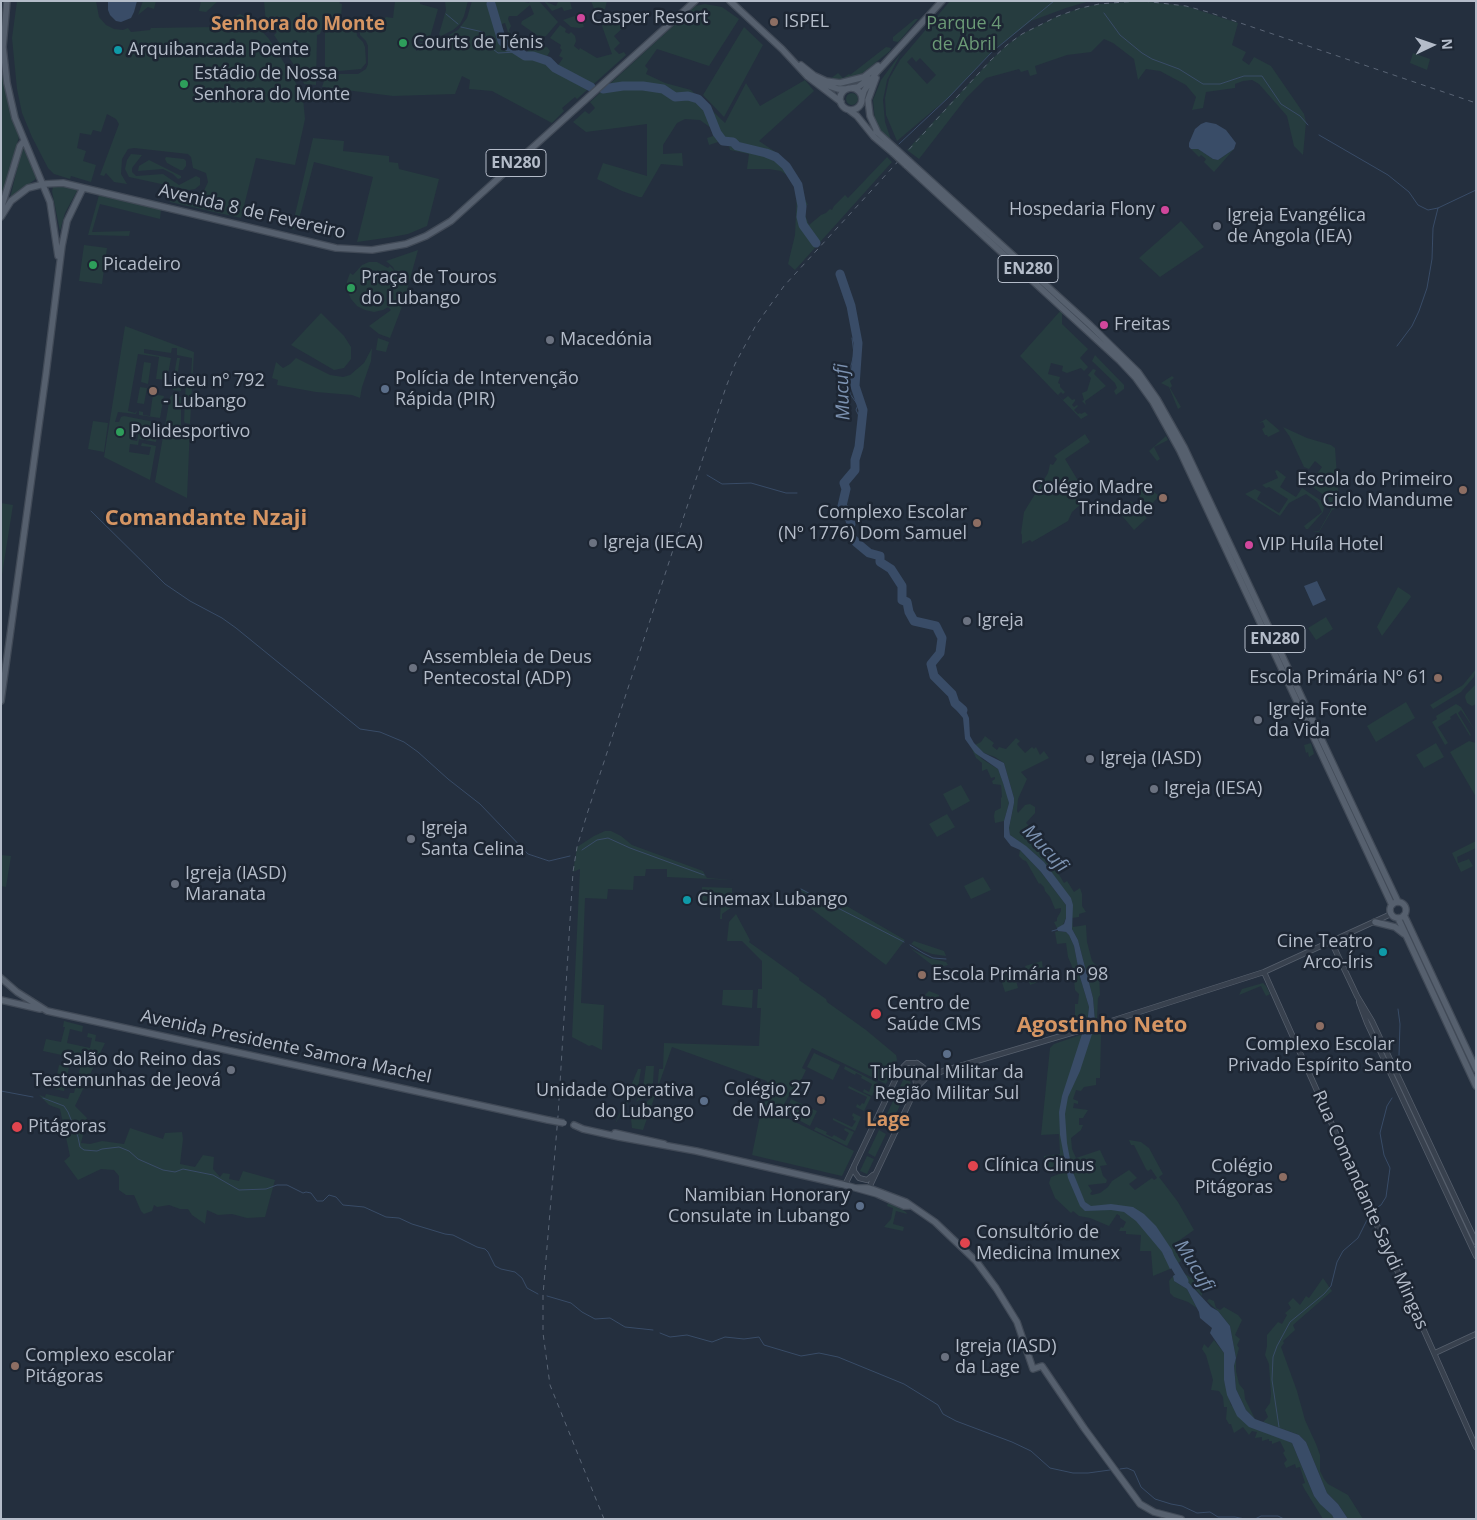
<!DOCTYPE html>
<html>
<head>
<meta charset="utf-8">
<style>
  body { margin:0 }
  #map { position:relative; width:1477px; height:1520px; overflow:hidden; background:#242f3e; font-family:"Open Sans",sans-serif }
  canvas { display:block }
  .frame { position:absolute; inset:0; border:2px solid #b4bcc9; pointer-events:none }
  .north { position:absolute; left:1407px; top:20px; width:50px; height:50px; -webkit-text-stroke:4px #1d2633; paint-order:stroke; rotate:87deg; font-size:14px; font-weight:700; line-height:20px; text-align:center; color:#b4bcc9 }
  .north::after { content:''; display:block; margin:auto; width:18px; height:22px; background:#b4bcc9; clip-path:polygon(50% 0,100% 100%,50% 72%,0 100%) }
</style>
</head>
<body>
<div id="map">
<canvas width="1477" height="1520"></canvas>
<div class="frame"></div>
<div class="north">N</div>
</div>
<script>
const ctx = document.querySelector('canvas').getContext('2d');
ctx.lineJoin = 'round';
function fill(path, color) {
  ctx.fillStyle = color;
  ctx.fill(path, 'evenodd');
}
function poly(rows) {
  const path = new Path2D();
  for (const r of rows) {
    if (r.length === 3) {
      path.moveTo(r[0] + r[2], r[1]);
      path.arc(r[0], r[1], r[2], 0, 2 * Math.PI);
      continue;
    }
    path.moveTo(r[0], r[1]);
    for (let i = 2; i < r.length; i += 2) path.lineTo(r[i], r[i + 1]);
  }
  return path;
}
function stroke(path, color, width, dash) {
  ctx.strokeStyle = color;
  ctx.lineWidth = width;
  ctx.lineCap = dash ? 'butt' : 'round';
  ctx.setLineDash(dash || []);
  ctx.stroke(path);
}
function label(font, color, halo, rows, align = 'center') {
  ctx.font = font + ' "Open Sans",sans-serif';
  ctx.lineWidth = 5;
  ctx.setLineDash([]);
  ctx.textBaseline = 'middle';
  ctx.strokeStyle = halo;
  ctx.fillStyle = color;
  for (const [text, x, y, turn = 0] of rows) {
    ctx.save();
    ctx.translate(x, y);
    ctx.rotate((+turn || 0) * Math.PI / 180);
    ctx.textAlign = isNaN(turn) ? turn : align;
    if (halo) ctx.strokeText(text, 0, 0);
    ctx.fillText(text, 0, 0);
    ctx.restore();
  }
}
const green = poly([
  [17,1,96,1,99,17,106,25,114,29,123,30,128,28,131,32,150,30,151,28,214,27,240,14,248,19,251,19,269,39,293,77,303,98,305,119,295,165,256,158,241,218,170,202,172,194,193,197,203,193,208,182,206,173,193,168,191,157,188,154,134,148,128,149,122,159,121,174,127,184,114,182,106,173,104,176,100,175,119,124,116,119,107,114,101,132,93,130,91,135,80,133,77,148,86,151,83,161,96,165,91,182,71,176,70,179,54,174,48,168,32,137,22,113,17,89,12,38],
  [143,1,156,1,154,9,148,7,138,15],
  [201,1,218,1,206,12,199,11],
  [264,1,342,1,339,3,342,4,341,18,329,18,324,22,320,34,317,35,316,85,304,84,300,74,274,35,277,32,274,28,271,30,266,23],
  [395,1,420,1,420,4,438,9,429,41,420,41,420,36,417,35,416,51,418,50,420,43,429,43,429,45,440,46,440,40,458,30,467,18,472,1,520,1,529,3,530,1,539,1,558,22,546,36,541,37,537,44,535,42,538,36,521,24,522,21,534,14,530,5,517,16,509,16,508,19,511,26,509,30,512,37,530,48,547,47,550,51,546,58,557,67,563,58,559,56,562,50,560,48,561,45,550,38,560,25,566,29,565,32,569,34,571,32,575,36,576,41,574,46,579,50,580,48,597,58,612,54,602,26,616,11,627,24,614,36,620,43,614,49,619,54,624,52,626,55,577,99,575,97,562,108,564,111,552,123,492,91,469,89,470,80,462,76,455,94,393,96,322,87,324,81,328,78,340,74,358,74,366,69,368,64,368,46,366,41,360,35,359,22,360,21,380,23,386,17,393,18],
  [505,23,510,38,504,40,498,25],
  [513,39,529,49,525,55,510,45],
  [445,1,468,1,464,16,460,24,453,30,441,36,439,34,446,10],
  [544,1,556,6,558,2,570,1,572,9,564,11,562,7,552,11],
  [591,1,607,1,605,9,598,13,597,10,595,11],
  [950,1,1090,1,1066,8,1031,21,992,52,949,97,897,141,886,115,885,98,889,79,900,60],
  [912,57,916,62,920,58,936,75,927,84,907,62],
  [1143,1,1186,6,1238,23,1232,45,1246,52,1242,60,1249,65,1254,57,1271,66,1304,114,1306,122,1303,155,1294,146,1287,116,1259,84,1252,80,1243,81,1235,84,1235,88,1206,92,1203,108,1192,110,1196,97,1186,85,1160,71,1146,69,1138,80,1134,59,1113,43,1104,39,1091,52,1067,55,1035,66,1037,74,1030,76,1028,70,1021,72,1019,69,986,78,967,97,919,159,907,150,990,61,1007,45,1022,34,1058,16,1081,8,1099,4],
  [705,4,722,7,739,19,709,66,657,49,645,66,648,69,646,74,665,83,691,90,725,123,746,83,760,106,805,80,814,91,759,141,774,151,800,182,798,186,808,205,803,204,803,210,809,225,821,215,826,213,830,209,832,210,834,206,845,195,848,198,887,157,892,162,795,270,788,264,795,235,797,192,791,178,781,171,769,169,747,169,749,154,730,150,729,145,721,141,709,145,707,138,713,136,711,128,700,120,685,119,677,123,663,145,663,154,682,153,683,166,661,164,642,197,639,197,622,191,597,179,603,163,647,176,647,124,586,132,573,122,585,111,589,114,595,108,590,102,695,6],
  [580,14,584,27,579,28,571,27,563,20],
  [915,19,918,19,901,39,898,42,893,41,893,37],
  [332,21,356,25,357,36,363,42,365,47,366,63,361,69,339,71,332,74,326,72,325,69,325,30,328,22],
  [744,27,763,45,724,117,703,95],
  [886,47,891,48,890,51,860,75,845,80,830,79,838,73,843,78,849,74,850,75],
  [901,53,887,80,883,100,885,122,891,140,882,132,875,121,873,100,881,80],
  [1413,53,1430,59,1427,70,1410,63],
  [1,67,11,114,19,137,1,200],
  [852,99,6],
  [313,138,344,141,343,151,389,156,389,162,398,163,399,169,439,179,427,226,408,234,392,237,357,242,373,177,314,162,301,212,294,230,289,228,288,221,293,223],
  [23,148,37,174,37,178,10,198,22,149],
  [1191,149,1198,149,1213,159,1218,160,1234,149,1214,172,1204,162,1206,159,1201,155,1199,157],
  [131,154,142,155,132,168,132,172,136,176,163,174,179,185,196,176,200,178,200,185,195,189,189,190,129,177,125,169,127,160],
  [166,157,184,159,186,161,186,166,183,170,180,170,167,163,165,159],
  [149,160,181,176,181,178,178,179,173,174,163,169,138,171,139,166],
  [53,187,67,187,78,189,65,213,60,231,52,191],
  [99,195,161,209,160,219,100,204,92,232,130,231,129,236,88,235],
  [1181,221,1204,247,1160,277,1139,258],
  [84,245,107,248,102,284,79,281],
  [418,250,403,304,390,338,379,334,369,326,391,310,388,307,383,310,374,312,365,310,357,306,351,299,347,290,347,281,350,273,353,275,362,265,369,262,377,262,388,268,390,266,395,271,393,267,386,261],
  [1062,309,1064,311,1062,315,1062,324,1088,349,1080,358,1088,367,1084,371,1081,368,1067,373,1062,371,1063,366,1051,363,1048,374,1060,377,1058,383,1060,384,1060,387,1065,392,1063,394,1061,392,1058,395,1063,400,1068,396,1072,400,1075,399,1075,401,1072,405,1074,407,1077,405,1078,406,1074,410,1078,414,1080,413,1081,414,1085,412,1088,415,1081,419,1020,356],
  [321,313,344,336,351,347,351,359,344,368,334,370,291,345],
  [125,326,194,352,190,424,185,423,184,421,186,379,191,380,192,358,177,355,177,348,172,348,171,353,144,349,144,353,171,358,167,380,156,379,159,357,138,354,128,411,135,413,137,411,136,414,118,412,115,422,119,422,121,417,124,416,159,423,156,442,139,439,138,445,130,444,129,452,149,455,151,447,141,446,142,443,156,446,150,480,104,457],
  [133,424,140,426,137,441,131,440],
  [378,338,389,342,386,352,376,350],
  [372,348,371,361,362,387,360,398,352,395,316,392,277,385,278,380,272,378,276,362,283,368,290,364,296,358,330,375,343,377,350,375,364,363],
  [1095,355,1124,385,1124,389,1116,395,1114,391,1117,388,1115,383,1092,361],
  [177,358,180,358,177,378,182,379,181,391,173,390,172,387],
  [144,362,151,363,148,384,141,382],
  [1093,369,1096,370,1094,374,1106,386,1085,401,1086,405,1082,401,1084,400,1082,393,1087,391,1091,378,1088,375],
  [1172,376,1174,378,1170,381,1172,386,1170,388,1181,407,1178,409,1169,387,1161,383],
  [140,387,147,388,144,404,137,403],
  [153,394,164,396,160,418,139,415,139,411,143,412,143,415,150,416],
  [173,394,181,397,181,426,190,427,187,498,155,482,170,397],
  [1266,419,1272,424,1280,431,1268,437,1267,435,1265,435,1262,429,1265,427,1263,422,1259,423],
  [93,421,108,423,104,452,88,449],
  [1283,427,1307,438,1331,445,1335,448,1339,503,1336,504,1337,508,1332,510,1319,532,1312,531,1319,531,1331,510,1331,506,1328,498,1314,488,1311,484,1311,482,1322,467,1315,461,1309,469,1304,467,1290,437],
  [1085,434,1090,442,1065,459,1083,489,1076,496,1081,504,1072,512,1068,521,1032,542,1030,540,1022,544,1022,535,1021,533,1024,512,1048,473,1050,464,1053,465,1057,459,1054,456],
  [1166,436,1168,440,1154,447,1160,459,1157,461,1149,451],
  [1277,470,1286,477,1280,487,1296,497,1302,488,1323,502,1324,508,1323,512,1308,529,1306,529,1304,526,1322,512,1317,502,1306,494,1289,503,1280,516,1245,494,1255,489,1261,492,1257,499,1279,513,1288,499,1269,487,1266,488,1262,485,1278,478,1275,471],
  [1146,485,1159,496,1150,506,1137,494],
  [1131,501,1147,518,1134,530,1119,512],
  [1,503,13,505,1,581],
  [1398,587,1410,595,1411,597,1382,636,1377,627],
  [1326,617,1333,629,1316,640,1308,628],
  [1476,669,1474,677,1461,692,1433,709,1430,705,1463,685],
  [1476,684,1476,704,1472,706,1467,703,1465,697,1466,694],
  [1406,702,1415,718,1376,742,1367,726],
  [1456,704,1461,707,1476,732,1461,710,1458,713,1471,735,1470,736,1456,713,1450,717,1451,719,1438,727,1448,743,1445,745,1432,722,1437,719,1436,716],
  [985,736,994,743,992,746,997,750,999,747,1006,749,1016,738,1020,741,1017,744,1025,753,1032,747,1034,749,1036,747,1040,755,1044,751,1049,758,1021,772,1027,779,1018,799,1017,811,1018,813,1025,805,1030,804,1035,807,1035,813,1026,823,1030,827,1038,841,1046,841,1048,848,1044,852,1048,856,1064,883,1067,881,1074,892,1080,888,1082,894,1082,906,1086,912,1079,914,1079,917,1072,918,1073,927,1086,925,1087,942,1092,961,1097,966,1099,974,1100,995,1098,998,1097,1019,1095,1021,1093,998,1078,940,1072,929,1065,893,1044,862,1034,853,1010,835,1009,828,1014,803,1014,798,1004,763,995,757,984,753,975,745,981,742],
  [1469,741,1476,743,1476,797,1450,752],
  [1311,743,1314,754,1309,757,1308,752,1306,753,1304,745],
  [1436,743,1444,757,1424,768,1416,755],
  [971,747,982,759,998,769,1008,796,1009,803,1004,821,995,823,994,816,995,811,1001,808,1001,798,1002,797,1001,785,993,784,992,781,995,779,995,777,991,778,987,769,982,771,982,763,976,758],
  [961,785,970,801,952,811,943,794],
  [947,814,955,827,937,837,929,824],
  [605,831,611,831,621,836,632,845,703,871,707,878,733,880,667,877,667,869,646,869,645,876,634,876,633,890,608,889,607,899,585,898,581,1003,604,1005,602,1050,592,1045,589,1046,572,1037,580,869,573,872,577,847,594,836],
  [1476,841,1476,848,1457,857,1458,863,1469,859,1473,866,1461,872,1452,853],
  [1020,850,1041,872,1066,905,1066,918,1062,927,1057,928,1054,922,1057,921,1057,918,1061,911,1061,908,1055,909,1050,897,1045,891,1044,887,1040,883,1039,884,1026,861,1023,860,1019,856],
  [1,855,11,856,6,887,1,886],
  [983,877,991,890,971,899,964,886],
  [702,887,732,888,732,907,722,914,722,919,720,919,721,901,702,901],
  [801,889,840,909,845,905,905,940,886,965,813,910,804,901],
  [736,914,750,940,749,942,799,978,799,980,826,999,827,1002,866,1030,896,1055,897,1060,886,1084,812,1048,802,1068,806,1070,793,1097,789,1095,779,1114,854,1151,842,1176,752,1155,767,1081,672,1047,643,1130,632,1128,631,1119,633,1114,648,1101,657,1091,659,1069,663,1069,664,1043,759,1046,761,1008,757,1008,758,989,762,989,762,961,742,941,727,941,729,922],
  [1058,931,1066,932,1069,935,1074,946,1080,977,1089,1007,1087,1024,1064,1030,1063,1025,1069,1024,1068,1020,1075,1018,1075,1004,1078,1004,1079,994,1075,990,1074,979,1077,978,1068,957,1066,943,1057,944,1055,932],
  [914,941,944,951,946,956,932,954,924,951,911,944],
  [910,948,929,958,946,962,948,965,936,968],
  [1042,961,1044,980,1030,985,1025,966],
  [1013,969,1018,988,1005,992,999,973],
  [1263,983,1266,986,1270,994,1266,996,1261,986,1239,995,1242,989],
  [723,990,753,990,752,1008,722,1005],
  [929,991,939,995,941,1006,925,995],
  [64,1021,83,1026,82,1032,70,1029,67,1043,90,1048,92,1038,87,1037,88,1033,96,1035,95,1041,105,1043,75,1106,87,1118,81,1143,90,1144,102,1141,124,1144,130,1128,163,1139,165,1133,182,1132,183,1139,180,1164,195,1167,203,1155,214,1157,213,1169,220,1177,223,1173,230,1174,229,1179,239,1181,243,1171,275,1180,265,1217,247,1218,232,1214,218,1215,207,1210,205,1224,192,1215,188,1209,180,1209,169,1205,157,1207,154,1205,152,1211,144,1214,141,1211,134,1195,126,1195,119,1190,119,1176,114,1170,101,1169,78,1180,64,1161,70,1156,60,1109,49,1105,39,1095,45,1097,46,1094,68,1099,70,1093,74,1093,81,1064,71,1061,71,1057,43,1051,46,1039,61,1042,65,1027,63,1027],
  [1095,1030,1099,1031,1101,1035,1100,1078,1096,1078,1096,1085,1084,1087,1081,1091,1076,1090,1073,1099,1078,1101,1078,1104,1074,1103,1073,1108,1088,1110,1083,1118,1079,1118,1079,1125,1083,1125,1081,1130,1071,1138,1072,1149,1076,1158,1100,1150,1107,1165,1100,1166,1103,1176,1107,1180,1106,1183,1088,1185,1092,1191,1090,1194,1092,1195,1100,1193,1108,1187,1112,1181,1129,1170,1137,1178,1129,1184,1135,1190,1152,1178,1154,1180,1157,1178,1151,1169,1148,1171,1146,1169,1134,1145,1131,1145,1129,1140,1141,1142,1149,1148,1163,1174,1159,1177,1178,1202,1194,1230,1177,1242,1176,1251,1181,1261,1170,1269,1153,1276,1151,1251,1140,1251,1141,1235,1126,1234,1126,1231,1119,1231,1121,1227,1123,1228,1126,1222,1120,1218,1120,1216,1117,1214,1109,1226,1090,1218,1079,1216,1073,1211,1071,1213,1055,1198,1049,1183,1051,1177,1062,1173,1061,1167,1048,1169,1044,1162,1044,1156,1060,1154,1059,1134,1041,1135,1050,1048,1054,1044],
  [814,1053,840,1065,833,1080,807,1067],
  [59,1065,69,1067,64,1091,54,1089],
  [646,1066,654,1066,653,1083,648,1094,636,1102,643,1088],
  [845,1066,878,1083,872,1096,863,1092,864,1089,869,1092,872,1084,861,1078,862,1076,856,1073,855,1075,844,1069],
  [638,1069,641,1069,638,1088,624,1109,615,1124],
  [904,1078,911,1082,904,1096,897,1093],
  [849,1086,871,1097,864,1111,856,1107,857,1104,860,1106,862,1103,864,1104,867,1097,848,1088],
  [896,1095,903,1099,892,1122,885,1118],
  [791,1099,817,1111,810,1126,785,1113],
  [853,1113,861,1117,855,1131,833,1120,833,1118,852,1127,856,1121,853,1120,854,1117,852,1116],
  [816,1127,827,1132,826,1134,832,1137,834,1135,845,1141,849,1133,844,1130,845,1128,854,1132,847,1146,814,1130],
  [879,1130,886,1134,875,1157,868,1153],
  [867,1156,874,1159,867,1174,860,1171],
  [888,1202,906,1212,907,1214,896,1211,893,1224,904,1227,903,1231,884,1227,891,1219,893,1208,887,1206],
  [1181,1271,1194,1280,1200,1281,1203,1286,1202,1296,1187,1281,1187,1277],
  [1173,1276,1174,1281,1187,1289,1197,1308,1188,1302,1174,1297,1170,1293,1169,1281],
  [1323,1278,1332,1291,1293,1325,1295,1330,1283,1341,1284,1343,1281,1347,1297,1391,1305,1420,1316,1444,1320,1455,1320,1471,1324,1479,1328,1484,1348,1495,1363,1519,1348,1519,1338,1504,1327,1493,1306,1442,1299,1435,1263,1422,1268,1417,1265,1410,1270,1403,1271,1394,1269,1364,1265,1355,1267,1346,1267,1335,1278,1322,1282,1324,1287,1315,1285,1313,1291,1308,1288,1303,1293,1298,1300,1305,1306,1296,1309,1298],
  [1209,1299,1214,1301,1216,1308,1220,1310,1224,1307,1238,1315,1242,1320,1235,1335,1240,1339,1237,1345,1239,1348,1236,1359,1236,1371,1239,1384,1244,1390,1245,1399,1255,1419,1246,1410,1236,1389,1234,1366,1236,1358,1230,1326,1218,1311,1207,1301],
  [1214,1340,1224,1353,1224,1380,1231,1405,1281,1438,1292,1443,1314,1496,1332,1515,1334,1519,1323,1519,1305,1490,1302,1484,1305,1483,1300,1467,1296,1468,1295,1464,1286,1468,1284,1463,1287,1460,1283,1453,1285,1451,1280,1441,1272,1444,1272,1441,1269,1441,1269,1439,1262,1441,1262,1437,1255,1438,1257,1432,1252,1431,1249,1435,1243,1427,1234,1433,1231,1424,1229,1424,1226,1419,1227,1407,1224,1407,1223,1397,1219,1391,1211,1390,1213,1380,1206,1355,1202,1349,1204,1344,1208,1348]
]);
const water = poly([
  [108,1,137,1,134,12,131,18,121,22,116,21,110,15,108,10],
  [1206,122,1216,124,1226,130,1236,143,1234,149,1218,160,1213,159,1198,149,1191,149,1189,147,1189,143,1195,129,1201,124],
  [1317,581,1326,600,1313,606,1304,586],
  [957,701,966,711,969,718,970,736,974,743,984,753,1004,763,1014,798,1014,803,1009,828,1010,835,1026,846,1044,862,1071,898,1073,905,1072,929,1078,940,1093,998,1095,1021,1092,1023,1087,1024,1089,1007,1080,977,1074,946,1069,935,1066,932,1058,931,1057,928,1064,924,1066,918,1066,905,1041,872,1020,850,1011,846,1004,837,1004,821,1009,803,1003,783,998,769,975,753,965,739,963,718,952,705],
  [1093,1031,1080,1071,1068,1097,1065,1114,1067,1143,1072,1170,1085,1202,1091,1206,1111,1204,1133,1207,1144,1214,1156,1226,1172,1250,1177,1264,1170,1269,1162,1252,1136,1221,1124,1212,1111,1210,1085,1211,1080,1206,1068,1178,1060,1135,1059,1112,1062,1096,1082,1034],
  [1181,1271,1187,1277,1187,1281,1211,1307,1218,1311,1230,1326,1236,1358,1234,1366,1236,1389,1246,1410,1255,1419,1299,1435,1306,1442,1327,1493,1338,1504,1348,1519,1334,1519,1332,1515,1320,1504,1314,1496,1292,1443,1249,1427,1237,1416,1227,1395,1224,1380,1224,1353,1210,1333,1212,1328,1200,1318,1199,1312,1187,1289,1174,1281,1173,1276]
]);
const stream = poly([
  [1104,13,1120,35,1142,53,1152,59,1179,69,1203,84,1220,84,1244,76,1262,76,1281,104,1300,116,1308,125],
  [446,14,458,24],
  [461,27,483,32,489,46,498,53,518,52],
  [1319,135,1388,175,1409,192,1418,205,1428,210,1438,208,1476,190],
  [899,144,949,97,992,52,1054,1],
  [852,338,854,354,851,366,852,374,849,384,850,394,858,405,856,410,862,422],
  [1397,346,1412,326,1419,311,1427,288,1432,259,1433,228,1438,208],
  [707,475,722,484,751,483,786,493,797,493],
  [91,511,165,584,190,601,222,618,236,628,360,729,380,732,404,742,418,752,448,779,480,804,528,854,549,861,570,856],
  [582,850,597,840,608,838,630,848,704,875],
  [801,889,904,942],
  [1052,931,1059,929],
  [910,945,923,953,933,958,946,959],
  [1398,1009,1400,1024,1399,1055],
  [1,1091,33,1097],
  [43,1098,64,1106,68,1112,78,1137,80,1147,84,1150,97,1151,102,1149,119,1147,129,1151,138,1159,163,1170,175,1172,183,1169,213,1175,239,1190,266,1189,277,1185,287,1185,303,1193,306,1192,311,1193,317,1201,323,1201,329,1195,336,1197,343,1205,364,1207,386,1217,399,1218,412,1224,445,1234,453,1235,477,1247,485,1249,488,1252,495,1266,501,1269,515,1272,522,1278,527,1288,538,1294],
  [1376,1208,1381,1205,1386,1197,1390,1168,1384,1155,1380,1133,1387,1106,1392,1098],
  [547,1296,571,1303,582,1312,595,1319,610,1318,625,1327,653,1330],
  [660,1333,670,1337,687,1335,712,1342,725,1337,744,1339,759,1337,764,1345,801,1356,819,1353,838,1357,904,1384,938,1405,943,1414,956,1421,1012,1442,1031,1451,1050,1468,1073,1473,1088,1473,1110,1470],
  [1279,1427,1272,1380,1273,1357,1277,1346,1290,1322,1324,1294,1331,1286,1337,1262,1343,1251,1358,1238,1367,1220],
  [1120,1469,1127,1468,1134,1471,1141,1487,1155,1499,1171,1504,1182,1506,1197,1513,1210,1512,1218,1517,1235,1517,1245,1519],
  [1255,1519,1261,1516,1278,1516,1284,1519]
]);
const river = poly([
  [491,4,502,41,508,47,511,47,525,56,533,56,548,61,555,68,591,87],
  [603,89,623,86,643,86,663,89,675,97,688,96,698,99,707,108,717,133,723,141,733,142,737,146,766,153,776,157,786,166,798,185,802,206,801,217,803,225,816,243],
  [840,274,851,306,858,343,855,386,863,410,859,447,855,460,855,470,844,483,846,489,842,506,848,513,851,524,848,530,851,537,857,543,869,553,880,556,880,562,891,569,902,586,902,600,907,602,909,612,914,621,936,626,942,638,940,653,931,664,934,676,952,694,955,703,963,710],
  [1169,1256,1184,1281]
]);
const minor = poly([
  [1331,941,1357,996,1372,1021,1476,1242],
  [1264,972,1476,1447],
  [1359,1002,1367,1023,1476,1256],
  [917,1063,928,1071,937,1071],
  [899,1075,906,1071,909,1071,915,1077,916,1084],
  [916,1088,926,1078,943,1071,1105,1023,1264,972,1391,914],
  [854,1166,854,1171,859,1178,867,1180,873,1175],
  [845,1185,897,1076,904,1066,907,1063,917,1063],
  [868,1190,916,1088,920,1073,917,1063],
  [1435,1353,1476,1334]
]);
const major = poly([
  [7,1,3,47,7,83,15,118,50,202,58,256],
  [730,1,782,49,807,76,841,102],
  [801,65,826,85,838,89,847,89],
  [813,75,826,81,840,83,864,77,878,66],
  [876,78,868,100,870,116,878,133],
  [851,88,858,87,869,79],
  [851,99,11],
  [862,98,864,91,876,73,942,1],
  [849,110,857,116,874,137,893,153],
  [876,131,897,150],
  [909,161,1090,325,1138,372,1157,399,1184,447,1398,902],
  [906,165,1120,361,1135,377,1153,402,1180,451,1392,905],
  [1,209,20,146,24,141],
  [1,217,11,201,28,188,44,184,63,183,336,248,372,250,406,244,426,236,451,221,695,1],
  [1,701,46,374,62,246,67,221,83,188],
  [1398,910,8],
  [1404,915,1476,1069],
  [1398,918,1476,1086],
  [1375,922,1395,927,1404,934],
  [1,978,17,992,47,1011,548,1120],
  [1,1000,40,1009],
  [574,1125,583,1129,619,1137,696,1151,845,1185,877,1194,904,1206,909,1206],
  [615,1133,664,1144],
  [857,1188,869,1188,906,1202,935,1222,976,1261,996,1288,1017,1322,1033,1369,1042,1366,1084,1428,1140,1504,1154,1512,1181,1519]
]);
const rail = poly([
  [604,1519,550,1385,543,1333,543,1295,558,1116,573,872,577,847,588,811,726,387,735,364,756,325,784,286,990,61,1007,45,1022,34,1058,16,1081,8,1099,4,1124,2,1143,1,1186,6,1208,12,1476,103]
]);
const majorBridge = poly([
  [897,150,909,161],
  [893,153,906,165],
  [548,1120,564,1123]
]);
const markers = [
  [581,18,5,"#d1479c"],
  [774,22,5,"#8d6e63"],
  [403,43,5,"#2e9e5b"],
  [118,50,5,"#0f9aa8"],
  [184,84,5,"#2e9e5b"],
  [1165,210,5,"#d1479c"],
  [1217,226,5,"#6b7280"],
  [93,265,5,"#2e9e5b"],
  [351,288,5,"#2e9e5b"],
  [1104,325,5,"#d1479c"],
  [550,340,5,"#6b7280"],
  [385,389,5,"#5c6f8a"],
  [153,391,5,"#8d6e63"],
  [120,432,5,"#2e9e5b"],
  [1463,490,5,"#8d6e63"],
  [1163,498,5,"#8d6e63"],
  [977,523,5,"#8d6e63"],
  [593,543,5,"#6b7280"],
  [1249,545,5,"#d1479c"],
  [967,621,5,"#6b7280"],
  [413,668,5,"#6b7280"],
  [1438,678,5,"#8d6e63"],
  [1258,720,5,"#6b7280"],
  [1090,759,5,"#6b7280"],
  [1154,789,5,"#6b7280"],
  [411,839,5,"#6b7280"],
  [175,884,5,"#6b7280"],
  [687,900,5,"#0f9aa8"],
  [1383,952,5,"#0f9aa8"],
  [922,975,5,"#8d6e63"],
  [876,1014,6,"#e0444e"],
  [1320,1026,5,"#8d6e63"],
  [947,1054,5,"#5c6f8a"],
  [231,1070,5,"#6b7280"],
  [821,1100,5,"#8d6e63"],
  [704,1101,5,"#5c6f8a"],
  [17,1127,6,"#e0444e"],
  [973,1166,6,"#e0444e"],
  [1283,1177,5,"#8d6e63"],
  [860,1206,5,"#5c6f8a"],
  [965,1243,6,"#e0444e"],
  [945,1357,5,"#6b7280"],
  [15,1366,5,"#8d6e63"]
];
const shields = [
  [516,163,60],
  [1028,269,60],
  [1275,639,60]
];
const shieldNames = [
  ["EN280",516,163],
  ["EN280",1028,269],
  ["EN280",1275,639]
];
const poiNames = [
  ["Casper Resort",591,18],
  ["ISPEL",784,22],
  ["Courts de Ténis",413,43],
  ["Arquibancada Poente",128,50],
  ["Estádio de Nossa",194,74],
  ["Senhora do Monte",194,95],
  ["Hospedaria Flony",1155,210,"right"],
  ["Igreja Evangélica",1227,216],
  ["de Angola (IEA)",1227,237],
  ["Picadeiro",103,265],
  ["Praça de Touros",361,278],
  ["do Lubango",361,299],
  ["Freitas",1114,325],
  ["Macedónia",560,340],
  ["Polícia de Intervenção",395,379],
  ["Rápida (PIR)",395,400],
  ["Liceu nº 792",163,381],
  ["- Lubango",163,402],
  ["Polidesportivo",130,432],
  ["Escola do Primeiro",1453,480,"right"],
  ["Ciclo Mandume",1453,501,"right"],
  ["Colégio Madre",1153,488,"right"],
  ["Trindade",1153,509,"right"],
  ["Complexo Escolar",967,513,"right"],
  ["(Nº 1776) Dom Samuel",967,534,"right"],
  ["Igreja (IECA)",603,543],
  ["VIP Huíla Hotel",1259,545],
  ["Igreja",977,621],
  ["Assembleia de Deus",423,658],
  ["Pentecostal (ADP)",423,679],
  ["Escola Primária Nº 61",1428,678,"right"],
  ["Igreja Fonte",1268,710],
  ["da Vida",1268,731],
  ["Igreja (IASD)",1100,759],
  ["Igreja (IESA)",1164,789],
  ["Igreja",421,829],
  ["Santa Celina",421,850],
  ["Igreja (IASD)",185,874],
  ["Maranata",185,895],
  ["Cinemax Lubango",697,900],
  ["Cine Teatro",1373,942,"right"],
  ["Arco-Íris",1373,963,"right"],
  ["Escola Primária nº 98",932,975],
  ["Centro de",887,1004],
  ["Saúde CMS",887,1025],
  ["Complexo Escolar",1320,1045,"center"],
  ["Privado Espírito Santo",1320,1066,"center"],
  ["Salão do Reino das",221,1060,"right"],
  ["Testemunhas de Jeová",221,1081,"right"],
  ["Tribunal Militar da",947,1073,"center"],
  ["Região Militar Sul",947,1094,"center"],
  ["Colégio 27",811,1090,"right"],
  ["de Março",811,1111,"right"],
  ["Unidade Operativa",694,1091,"right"],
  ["do Lubango",694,1112,"right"],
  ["Pitágoras",28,1127],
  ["Clínica Clinus",984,1166],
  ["Colégio",1273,1167,"right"],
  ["Pitágoras",1273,1188,"right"],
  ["Namibian Honorary",850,1196,"right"],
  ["Consulate in Lubango",850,1217,"right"],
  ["Consultório de",976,1233],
  ["Medicina Imunex",976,1254],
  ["Igreja (IASD)",955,1347],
  ["da Lage",955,1368],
  ["Complexo escolar",25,1356],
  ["Pitágoras",25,1377]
];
const parkNames = [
  ["Parque 4",964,24],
  ["de Abril",964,45]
];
const streetNames = [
  ["Avenida 8 de Fevereiro",252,212,13],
  ["Avenida Presidente Samora Machel",286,1047,12],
  ["Rua Comandante Saydi Mingas",1370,1210,66]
];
const neighbourhoodNames = [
  ["Senhora do Monte",298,25],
  ["Lage",888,1121]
];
const waterNames = [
  ["Mucufi",843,392,-92],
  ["Mucufi",1045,849,47],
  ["Mucufi",1194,1266,58]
];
const districtNames = [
  ["Comandante Nzaji",206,519],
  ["Agostinho Neto",1102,1026]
];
fill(green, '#263c3f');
fill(water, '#394c67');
stroke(stream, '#394c67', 1);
stroke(river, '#394c67', 9);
stroke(minor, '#565f6c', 6);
stroke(major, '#414a57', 8);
stroke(minor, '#38414e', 4.5);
stroke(major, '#56606e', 5.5);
stroke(rail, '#5a6575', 1, [5, 5]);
stroke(majorBridge, '#414a57', 8, []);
stroke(majorBridge, '#56606e', 5.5);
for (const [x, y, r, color] of markers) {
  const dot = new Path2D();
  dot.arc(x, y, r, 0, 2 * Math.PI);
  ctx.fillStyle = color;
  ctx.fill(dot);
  stroke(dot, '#1d2633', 2);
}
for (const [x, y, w] of shields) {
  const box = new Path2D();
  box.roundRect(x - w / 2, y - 13.5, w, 27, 4);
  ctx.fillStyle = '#1d2633';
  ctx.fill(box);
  stroke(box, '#b4bcc9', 1);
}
label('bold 16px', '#b4bcc9', null, shieldNames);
label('18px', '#b4bcc9', '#1d2633', poiNames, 'left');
label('18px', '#6b9a76', '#1d2633', parkNames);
label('18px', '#b4bcc9', '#1d2633', streetNames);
label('bold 19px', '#d59563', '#1d2633', neighbourhoodNames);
label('italic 19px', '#7c92b1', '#1d2633', waterNames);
label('bold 22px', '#d59563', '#1d2633', districtNames);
</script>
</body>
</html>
